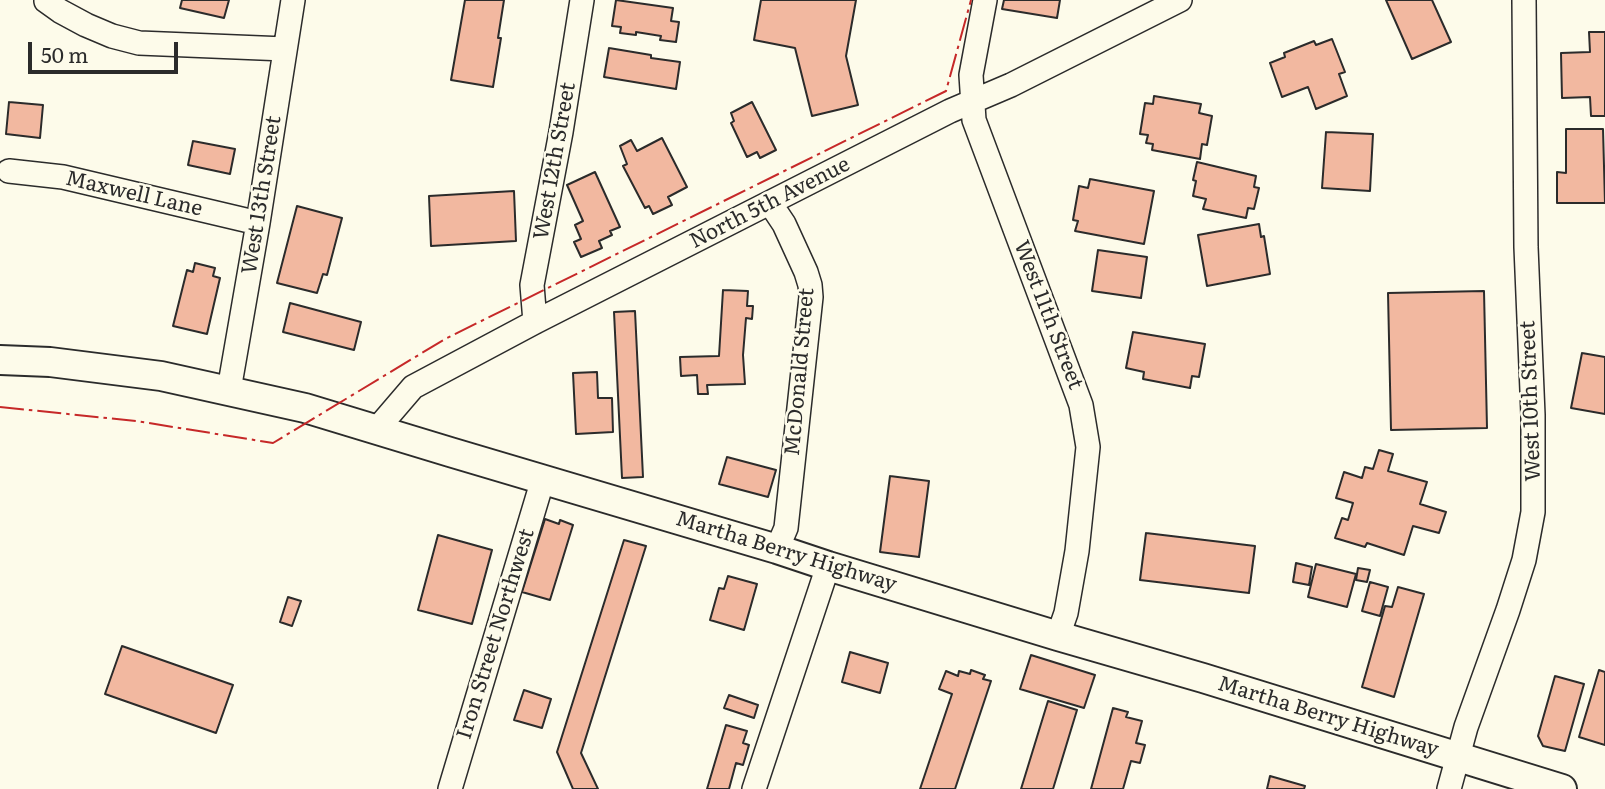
<!DOCTYPE html>
<html>
<head>
<meta charset="utf-8">
<style>
  body { margin:0 }
  #map { position:relative; width:1605px; height:789px; overflow:hidden; background:#fdfbea; font-family:Literata,serif }
  canvas { display:block }
  .scale { position:absolute; left:28px; top:42px; width:150px; height:32px; box-sizing:border-box; border:4px solid #2b2b2b; border-top:0; padding-left:9px; font-size:21px; line-height:24px; white-space:nowrap; color:#2b2b2b; -webkit-text-stroke:5px #fdfbea; paint-order:stroke }
</style>
</head>
<body>
<div id="map">
<canvas width="1605" height="789"></canvas>
<div class="scale">50 m</div>
</div>
<script>
const ctx = document.querySelector('canvas').getContext('2d');
ctx.lineJoin = 'round';
function fill(path, color) {
  ctx.fillStyle = color;
  ctx.fill(path, 'evenodd');
}
function poly(rows) {
  const path = new Path2D();
  for (const r of rows) {
    path.moveTo(r[0], r[1]);
    for (let i = 2; i < r.length; i += 2) path.lineTo(r[i], r[i + 1]);
  }
  return path;
}
function stroke(path, color, width, dash) {
  ctx.strokeStyle = color;
  ctx.lineWidth = width;
  ctx.lineCap = dash ? 'butt' : 'round';
  ctx.setLineDash(dash || []);
  ctx.stroke(path);
}
function label(font, color, halo, rows, align = 'center') {
  ctx.font = font + ' Literata,serif';
  ctx.lineWidth = 5;
  ctx.setLineDash([]);
  ctx.textBaseline = 'middle';
  ctx.strokeStyle = halo;
  ctx.fillStyle = color;
  for (const [text, x, y, turn = 0] of rows) {
    ctx.save();
    ctx.translate(x, y);
    ctx.rotate((+turn || 0) * Math.PI / 180);
    ctx.textAlign = isNaN(turn) ? turn : align;
    if (halo) ctx.strokeText(text, 0, 0);
    ctx.fillText(text, 0, 0);
    ctx.restore();
  }
}
const building = poly([
  [182,0,229,0,224,18,180,8,182,0],
  [465,0,504,0,498,38,501,38,493,87,451,80,465,0],
  [616,0,673,8,671,21,679,22,676,42,660,40,661,36,636,32,636,35,620,33,621,27,612,26,616,0],
  [761,0,856,0,846,56,858,105,812,116,795,48,754,40,761,0],
  [1004,0,1060,0,1057,18,1002,9,1004,0],
  [1386,0,1432,0,1451,42,1412,59,1386,0],
  [1589,32,1605,32,1605,116,1591,116,1590,97,1562,98,1561,53,1590,52,1589,32],
  [1332,39,1345,72,1339,74,1347,96,1316,109,1308,87,1282,97,1270,63,1285,57,1284,53,1314,41,1316,45,1332,39],
  [609,48,651,55,651,58,680,62,676,89,604,77,609,48],
  [1154,96,1201,104,1199,113,1212,116,1207,145,1202,144,1200,159,1152,150,1153,144,1146,143,1148,135,1140,134,1145,103,1153,104,1154,96],
  [9,102,43,105,40,138,6,134,9,102],
  [752,102,776,150,760,158,757,152,747,157,731,123,734,121,731,113,752,102],
  [1566,129,1603,129,1605,203,1557,203,1557,172,1566,173,1566,129],
  [1326,132,1373,134,1370,191,1322,188,1326,132],
  [662,138,687,187,668,197,672,205,653,214,649,206,645,208,623,166,627,164,620,146,631,140,637,151,662,138],
  [193,141,235,149,230,174,188,165,193,141],
  [1197,162,1256,176,1254,187,1259,188,1254,209,1248,208,1246,218,1203,209,1206,199,1193,196,1196,181,1193,180,1197,162],
  [595,172,620,227,610,231,612,235,599,241,602,248,581,257,574,242,581,239,575,225,583,221,567,185,595,172],
  [1090,179,1154,191,1144,244,1075,231,1078,221,1073,220,1079,186,1088,188,1090,179],
  [514,191,516,241,431,246,429,196,514,191],
  [297,206,342,218,327,275,323,274,317,293,277,283,297,206],
  [1259,224,1261,237,1264,236,1270,274,1207,286,1198,235,1259,224],
  [1098,250,1147,257,1141,298,1092,291,1098,250],
  [195,263,215,268,213,276,220,278,207,334,173,326,187,270,193,272,195,263],
  [723,290,748,291,747,306,753,306,752,319,746,318,743,355,745,384,707,385,708,394,698,394,697,375,681,376,680,357,719,356,723,290],
  [1484,291,1487,428,1391,430,1388,293,1484,291],
  [290,303,361,322,354,350,283,332,290,303],
  [635,311,643,477,622,478,614,312,635,311],
  [1133,332,1205,344,1199,377,1192,376,1190,388,1143,379,1144,372,1126,368,1133,332],
  [1582,353,1605,357,1605,414,1571,408,1582,353],
  [597,372,598,398,612,398,613,432,576,434,573,373,597,372],
  [1379,450,1393,454,1388,471,1427,482,1420,504,1446,512,1439,533,1413,526,1404,555,1367,543,1365,547,1335,538,1342,518,1348,520,1353,503,1336,498,1344,472,1362,478,1365,467,1373,469,1379,450],
  [727,457,776,470,768,497,719,484,727,457],
  [890,476,929,481,919,557,880,552,890,476],
  [545,519,559,524,560,520,573,525,550,600,522,592,545,519],
  [1146,533,1255,546,1249,593,1140,580,1146,533],
  [438,535,492,550,472,624,418,610,438,535],
  [624,540,646,546,581,753,598,789,573,789,557,752,624,540],
  [1296,563,1312,567,1309,585,1293,582,1296,563],
  [1316,564,1356,574,1347,607,1308,597,1316,564],
  [1358,568,1370,570,1367,582,1356,580,1358,568],
  [728,576,757,584,744,630,710,620,719,588,724,589,728,576],
  [1370,582,1388,587,1380,616,1362,611,1370,582],
  [1398,587,1424,594,1394,697,1362,687,1385,606,1392,607,1398,587],
  [288,597,301,601,292,626,280,622,288,597],
  [122,646,233,685,216,733,105,694,122,646],
  [850,652,888,663,880,693,842,682,850,652],
  [1031,655,1095,675,1084,708,1020,689,1031,655],
  [971,670,985,675,983,679,991,681,955,789,920,789,952,694,939,689,946,671,958,676,959,671,970,674,971,670],
  [1599,670,1605,672,1605,745,1579,737,1599,670],
  [1555,676,1584,684,1565,751,1543,746,1538,736,1555,676],
  [524,690,551,699,542,728,514,720,524,690],
  [729,695,758,705,754,718,724,708,729,695],
  [1048,701,1077,710,1053,789,1021,789,1048,701],
  [1113,708,1128,712,1126,717,1142,721,1136,743,1145,745,1140,763,1131,761,1123,789,1091,789,1113,708],
  [726,725,747,731,743,743,749,745,743,765,736,763,729,789,707,789,726,725],
  [1270,776,1305,786,1304,789,1267,789,1270,776]
]);
const minor = poly([
  [985,0,971,75,974,120,1081,405,1088,447,1077,551,1066,613,1058,636],
  [46,1,60,11,86,25,112,36,139,43,285,49],
  [9,171,63,177,258,223],
  [770,203,784,224,806,272,810,285,811,297,786,528,777,549],
  [535,322,532,285,561,132,582,0],
  [229,390,258,223,293,0],
  [377,429,413,387,535,322,950,111,1011,85,1180,0],
  [450,789,543,479],
  [754,789,828,566],
  [1449,789,1466,727,1508,610,1524,560,1533,512,1533,415,1526,247,1524,0]
]);
const major = poly([
  [0,360,50,362,161,376,305,408,450,452,777,549,828,566,1058,636,1203,678,1562,789]
]);
const power = poly([
  [0,407,136,421,273,443,445,339,946,91,971,0]
]);
const streetNames = [
  ["West 12th Street",555,161,-80],
  ["Maxwell Lane",134,194,13],
  ["West 13th Street",262,195,-81],
  ["North 5th Avenue",770,203,-27],
  ["West 11th Street",1048,315,69],
  ["McDonald Street",800,372,-85],
  ["West 10th Street",1531,401,-92],
  ["Martha Berry Highway",786,552,17],
  ["Iron Street Northwest",496,634,-73],
  ["Martha Berry Highway",1328,717,17]
];
fill(building, '#f2b8a0');
stroke(building, '#2b2b2b', 2);
stroke(minor, '#2b2b2b', 26);
stroke(major, '#2b2b2b', 32);
stroke(minor, '#fdfbea', 23);
stroke(major, '#fdfbea', 28);
stroke(power, '#c62828', 2, [24, 5, 3.5, 5]);
label('21px', '#2b2b2b', '#fdfbea', streetNames);
</script>
</body>
</html>
